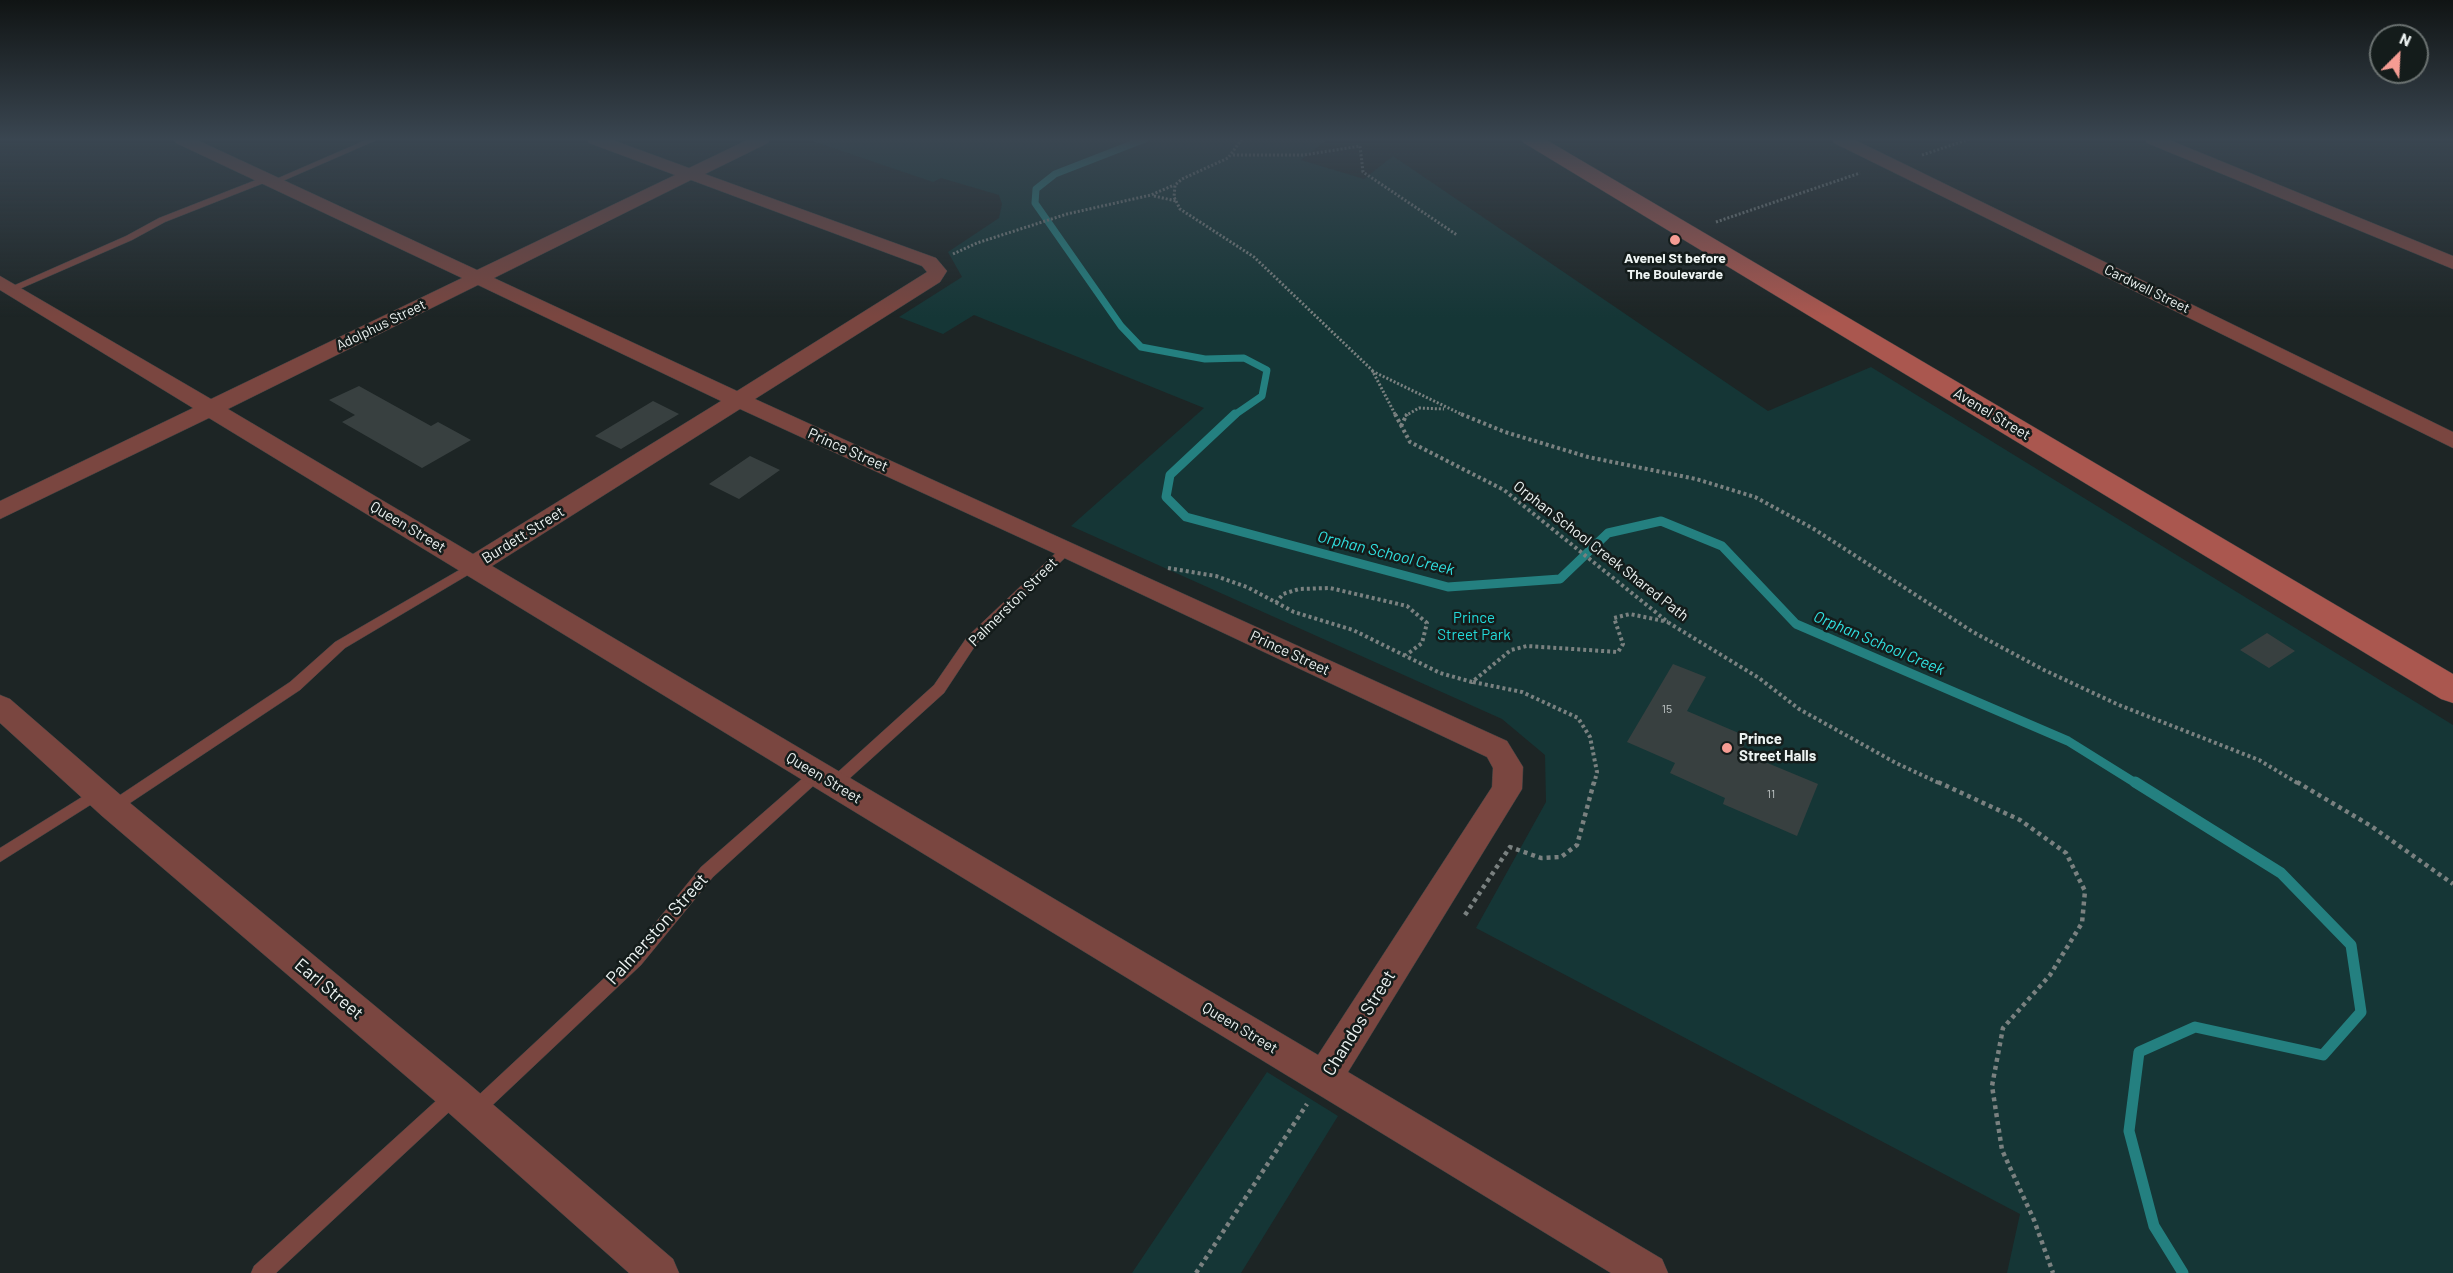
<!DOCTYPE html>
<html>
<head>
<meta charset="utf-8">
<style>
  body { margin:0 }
  #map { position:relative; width:2453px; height:1273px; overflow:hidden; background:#1d2525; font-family:Barlow,sans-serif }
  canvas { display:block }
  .north { position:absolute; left:2369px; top:24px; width:60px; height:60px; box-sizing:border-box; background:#141c1b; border:2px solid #6b7271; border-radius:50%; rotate:24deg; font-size:16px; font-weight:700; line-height:24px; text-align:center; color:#edf3f2 }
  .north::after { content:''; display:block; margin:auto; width:21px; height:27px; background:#f59c93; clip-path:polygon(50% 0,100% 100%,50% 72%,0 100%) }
</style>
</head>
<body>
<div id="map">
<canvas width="2453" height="1273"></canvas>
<div class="north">N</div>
</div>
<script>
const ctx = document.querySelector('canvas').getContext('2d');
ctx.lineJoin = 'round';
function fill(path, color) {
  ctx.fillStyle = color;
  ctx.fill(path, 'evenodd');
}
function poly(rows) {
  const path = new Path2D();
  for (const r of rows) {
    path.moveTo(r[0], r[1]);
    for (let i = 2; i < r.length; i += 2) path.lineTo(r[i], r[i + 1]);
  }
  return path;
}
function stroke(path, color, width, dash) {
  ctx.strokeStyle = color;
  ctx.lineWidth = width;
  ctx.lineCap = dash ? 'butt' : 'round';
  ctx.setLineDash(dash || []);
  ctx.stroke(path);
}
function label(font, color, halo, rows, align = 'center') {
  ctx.font = font + ' Barlow,sans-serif';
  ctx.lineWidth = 5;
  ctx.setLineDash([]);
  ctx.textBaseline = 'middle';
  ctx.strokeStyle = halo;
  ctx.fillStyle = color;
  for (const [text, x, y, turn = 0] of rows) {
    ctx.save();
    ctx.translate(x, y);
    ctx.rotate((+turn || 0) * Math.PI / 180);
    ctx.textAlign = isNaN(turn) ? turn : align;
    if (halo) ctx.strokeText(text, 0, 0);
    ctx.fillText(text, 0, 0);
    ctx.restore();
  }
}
const green = poly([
  [806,139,1328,139,1301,160,1364,179,1393,156,1768,411,1871,367,2453,725,2453,1273,2007,1273,2020,1214,1476,928,1546,802,1545,755,1502,719,1071,526,1204,408,974,315,943,334,899,317,962,277,948,252,999,218,1002,204,999,195,941,178,933,182],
  [1267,1072,1338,1116,1241,1273,1132,1273]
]);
const streamFar2 = poly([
  [1145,139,1055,174,1036,189,1035,203,1121,326,1141,347,1205,359,1244,358,1267,370,1262,396,1233,416]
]);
const streamFar1 = poly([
  [1235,414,1170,475,1166,497,1186,517,1448,587,1560,579,1608,533,1661,521,1722,546,1796,624,2068,741,2137,784]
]);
const stream = poly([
  [2135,782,2281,873,2351,945,2361,1012,2323,1055,2195,1027,2139,1052,2129,1131,2154,1226,2183,1273]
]);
const building = poly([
  [359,386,431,426,438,422,471,440,422,468,342,422,355,415,329,400],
  [653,401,679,414,621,449,595,436],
  [750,456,780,470,739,499,709,484],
  [2267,633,2295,651,2269,668,2240,650],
  [1673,664,1706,677,1687,711,1748,737,1741,752,1818,784,1797,836,1723,804,1725,798,1670,773,1675,763,1627,742]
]);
const pathFar2 = poly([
  [1242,139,1228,158,1182,179,1175,185,1174,197,1180,209,1254,257,1372,370,1396,416],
  [1233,155,1304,155,1360,146,1363,172,1457,235],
  [1922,155,1970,139],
  [1154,196,1176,201],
  [1716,222,1860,173],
  [953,254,977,243,1067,214,1151,195,1174,185],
  [1372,371,1465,416],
  [1405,416,1419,408,1444,409]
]);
const pathFar1 = poly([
  [1395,414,1410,442,1504,490,1669,623,1759,678,1799,709,1896,763,1941,784],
  [1461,414,1505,432,1588,457,1696,479,1755,497,1814,529,1973,632,2044,670,2119,705,2259,760,2299,784],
  [1401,426,1407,414],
  [1168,568,1216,576,1247,587,1294,612,1353,630,1440,673,1472,682,1511,650,1527,646,1618,652,1623,644,1614,618,1630,614,1668,622],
  [1276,603,1283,594,1299,589,1330,588,1407,606,1427,623,1422,643,1406,655],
  [1473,682,1522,692,1578,718,1590,737,1597,772,1594,784]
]);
const path = poly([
  [1938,782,2020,820,2066,853,2085,891,2082,923,2050,975,2003,1028,1992,1086,2002,1150,2034,1220,2053,1273],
  [2297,782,2371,826,2453,884],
  [1465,915,1510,847,1541,858,1561,857,1577,845,1594,782],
  [1196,1273,1307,1104]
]);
const lane = poly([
  [368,139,379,139,276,184,269,182,368,139],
  [266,176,270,179,269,181,165,222,132,240,15,291,7,291,6,289,126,236,159,218,266,176],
  [1067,545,1073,549,1071,552,977,643,944,693,839,788,834,790,829,788,827,784,829,780,934,685,967,637,1063,546,1067,545],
  [473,562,478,563,479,566,478,569,345,648,300,690,118,811,113,813,108,811,105,807,108,803,290,682,335,642,473,562],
  [817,768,822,770,824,774,822,778,713,877,641,965,481,1116,475,1119,469,1116,466,1110,469,1104,629,955,701,867,812,770,817,768],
  [98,787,103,789,106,793,103,797,0,862,0,848,98,787],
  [455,1086,461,1089,464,1095,461,1101,276,1273,251,1273,254,1266,449,1089,455,1086]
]);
const street = poly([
  [174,139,195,139,477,270,675,175,589,143,587,139,610,139,689,168,749,139,770,139,768,143,705,174,936,258,947,271,940,282,755,399,1507,741,1523,767,1522,789,1348,1072,1662,1259,1668,1273,1611,1273,209,418,0,519,0,501,193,408,0,290,0,276,211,399,462,278,176,143,174,139],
  [691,180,922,266,927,272,737,391,494,278,691,180],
  [478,285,721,401,473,554,228,409,478,285],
  [740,409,1058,555,1487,757,1493,768,1492,787,1318,1055,492,566,740,409],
  [1832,139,1853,139,2453,432,2453,448,1834,143,1832,139],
  [2145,139,2167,139,2453,256,2453,269,2147,143,2145,139],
  [0,695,10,699,124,798,468,1083,673,1259,679,1273,629,1273,442,1107,102,816,0,723,0,695]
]);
const secondary = poly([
  [1521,139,1545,139,2453,674,2453,703,2441,699,1524,143,1521,139]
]);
const markers = [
  [1675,240,6,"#f59c93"],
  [1727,748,6,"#f59c93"]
];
const numberNames = [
  ["15",1667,709],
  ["11",1771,794]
];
const farPoinames = [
  ["Avenel St before",1675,258],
  ["The Boulevarde",1675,274]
];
const farStreetnames = [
  ["Cardwell Street",2147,289,26],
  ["Adolphus Street",381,325,-26]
];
const streetNames = [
  ["Avenel Street",1992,414,31],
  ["Prince Street",848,450,24],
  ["Queen Street",408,527,31],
  ["Burdett Street",523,535,-32],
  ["Orphan School Creek Shared Path",1601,551,38],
  ["Palmerston Street",1013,602,-45],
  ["Prince Street",1290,653,25],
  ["Queen Street",824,778,31],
  ["Queen Street",1240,1028,31]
];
const parkNames = [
  ["Prince",1474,618],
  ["Street Park",1474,635]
];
const poiNames = [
  ["Prince",1739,739],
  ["Street Halls",1739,756]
];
const waterNames = [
  ["Orphan School Creek",1386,553,14],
  ["Orphan School Creek",1879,643,23]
];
const nearStreetnames = [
  ["Palmerston Street",657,929,-48],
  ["Earl Street",329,989,40],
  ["Chandos Street",1359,1023,-58]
];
fill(green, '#153636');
stroke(streamFar2, '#248080', 7);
stroke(streamFar1, '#248080', 9);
stroke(stream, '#248080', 11);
fill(building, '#384040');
stroke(lane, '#3a4242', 1);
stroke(street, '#3a4242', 1);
stroke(secondary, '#3a4242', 1);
stroke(pathFar2, '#7a8180', 3, [2, 2]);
stroke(pathFar1, '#7a8180', 4, [3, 3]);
stroke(path, '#7a8180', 4.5, [4, 4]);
fill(lane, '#7a4640');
fill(street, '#7a4640');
fill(secondary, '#aa574f');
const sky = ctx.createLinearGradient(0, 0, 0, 317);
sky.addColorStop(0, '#101414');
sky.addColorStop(0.44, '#3a4651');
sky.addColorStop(1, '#3a465100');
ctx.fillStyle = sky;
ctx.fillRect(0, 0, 2453, 317);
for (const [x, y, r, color] of markers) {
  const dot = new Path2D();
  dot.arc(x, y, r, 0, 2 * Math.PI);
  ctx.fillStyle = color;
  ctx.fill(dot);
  stroke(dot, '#141c1b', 2);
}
label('12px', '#c0c6c6', null, numberNames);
label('bold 14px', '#edf3f2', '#141c1b', farPoinames);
label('14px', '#edf3f2', '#141c1b', farStreetnames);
label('15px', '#edf3f2', '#141c1b', streetNames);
label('15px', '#23dbdb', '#141c1b', parkNames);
label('bold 15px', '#edf3f2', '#141c1b', poiNames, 'left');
label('italic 16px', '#30e1e1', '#141c1b', waterNames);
label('18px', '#edf3f2', '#141c1b', nearStreetnames);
</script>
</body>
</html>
